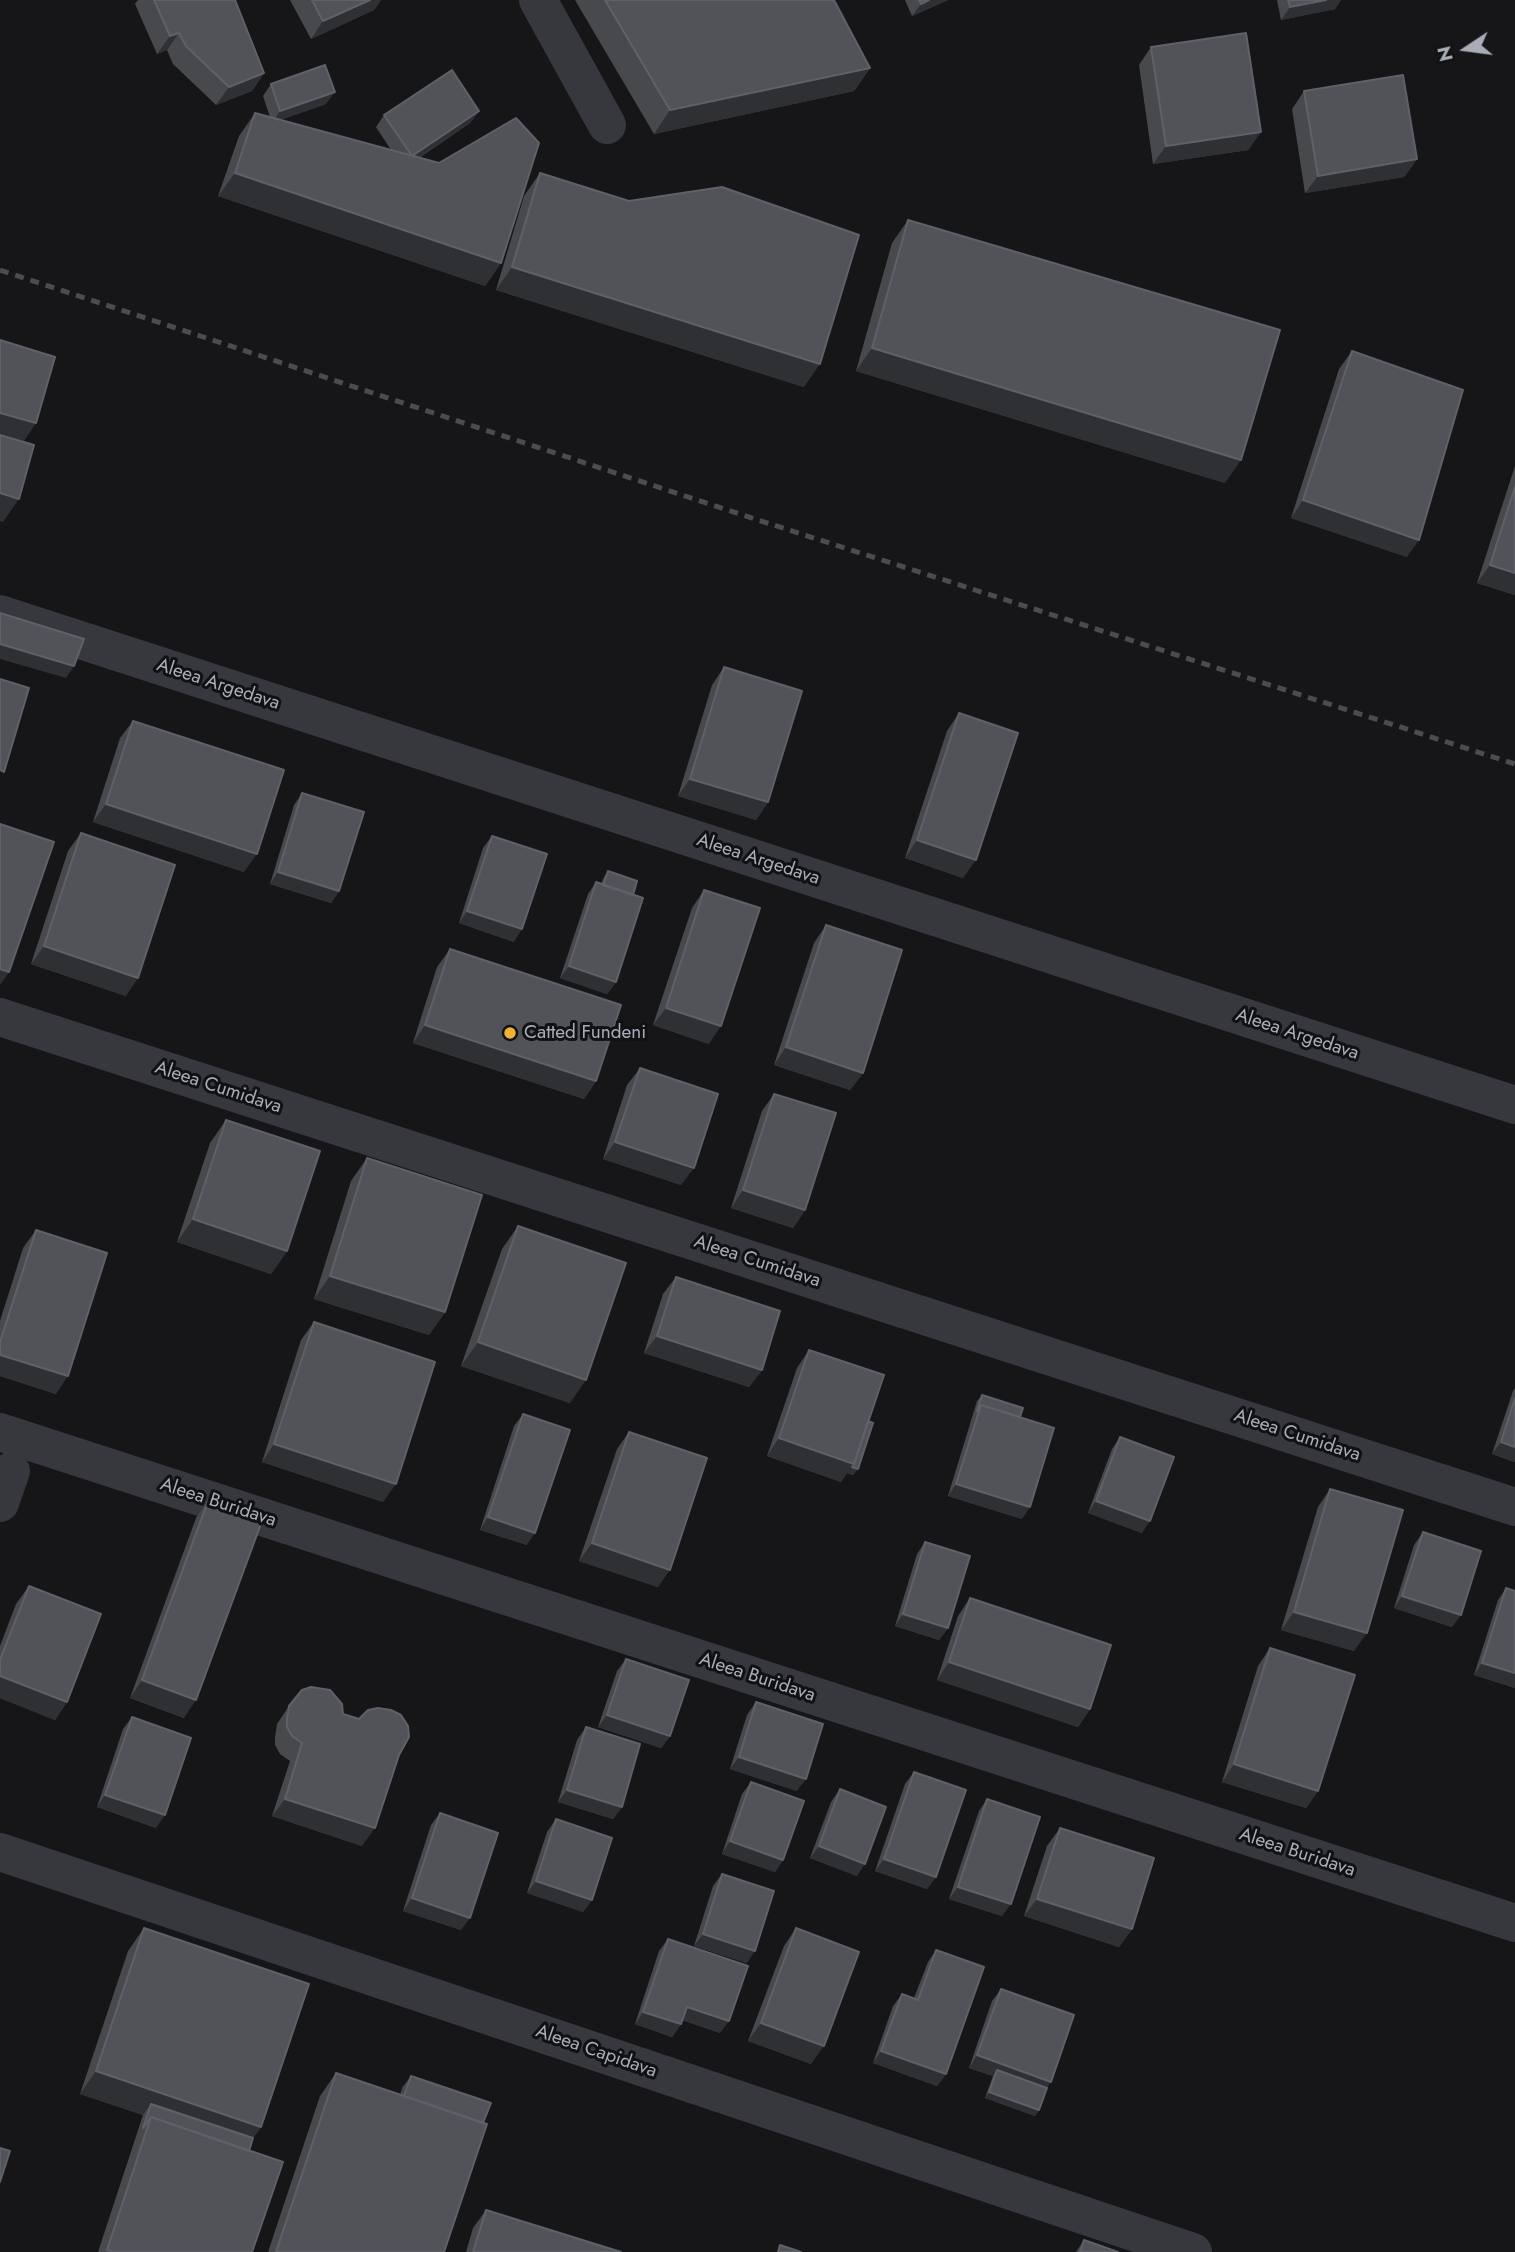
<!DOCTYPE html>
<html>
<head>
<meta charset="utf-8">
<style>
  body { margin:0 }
  #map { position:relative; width:1515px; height:2252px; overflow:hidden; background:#161618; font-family:Jost,sans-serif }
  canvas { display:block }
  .north { position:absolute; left:1431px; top:14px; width:70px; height:70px; -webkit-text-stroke:5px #111113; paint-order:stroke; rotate:257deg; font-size:19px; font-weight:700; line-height:28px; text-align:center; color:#a8adb8 }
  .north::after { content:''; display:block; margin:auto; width:24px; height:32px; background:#a8adb8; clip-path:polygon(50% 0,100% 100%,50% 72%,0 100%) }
</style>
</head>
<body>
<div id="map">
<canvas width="1515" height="2252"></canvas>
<div class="north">N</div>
</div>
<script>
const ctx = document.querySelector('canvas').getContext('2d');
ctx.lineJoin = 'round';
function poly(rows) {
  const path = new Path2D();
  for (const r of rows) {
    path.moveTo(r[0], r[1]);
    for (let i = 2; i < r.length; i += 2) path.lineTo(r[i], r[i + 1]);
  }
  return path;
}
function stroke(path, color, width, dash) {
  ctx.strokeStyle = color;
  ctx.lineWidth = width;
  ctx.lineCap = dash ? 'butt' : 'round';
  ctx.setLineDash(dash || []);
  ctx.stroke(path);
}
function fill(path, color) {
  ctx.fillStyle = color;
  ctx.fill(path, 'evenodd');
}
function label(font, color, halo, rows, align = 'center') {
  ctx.font = font + ' Jost,sans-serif';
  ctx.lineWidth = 6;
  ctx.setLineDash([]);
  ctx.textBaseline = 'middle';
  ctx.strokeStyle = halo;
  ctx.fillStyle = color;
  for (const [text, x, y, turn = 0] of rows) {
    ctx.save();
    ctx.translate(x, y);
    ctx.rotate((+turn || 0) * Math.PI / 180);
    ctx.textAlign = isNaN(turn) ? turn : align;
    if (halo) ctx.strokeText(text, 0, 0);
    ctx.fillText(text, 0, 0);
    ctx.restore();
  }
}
const minor = poly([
  [538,0,607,125],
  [0,614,1515,1105],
  [0,1017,1515,1507],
  [0,1432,1515,1923],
  [0,1503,11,1471],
  [0,1852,1193,2252]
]);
const rail = poly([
  [0,270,758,520,1515,764]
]);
const wall = poly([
  [138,0,235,0,264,73,252,91,216,105,173,64,167,50,157,54,135,4],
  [290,0,381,0,374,10,311,39],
  [575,0,834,0,870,68,854,91,654,134],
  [905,0,948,0,912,16],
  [1277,0,1341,0,1335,9,1281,20],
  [1151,47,1261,132,1248,150,1153,164,1139,65],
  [271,84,326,104,280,120,391,150,376,127,384,115,479,111,470,123,419,158,501,263,485,286,218,196,239,136,255,113,270,117,263,96],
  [1304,91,1417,159,1404,177,1305,193,1292,109],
  [540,173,804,387,496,290,524,196],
  [908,220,1225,483,856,371,892,243],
  [1352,351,1407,557,1291,518,1339,369],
  [1515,466,1515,595,1477,583],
  [724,667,768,802,756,820,678,796,712,685],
  [959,713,963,878,905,858,947,731],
  [133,721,244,872,93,822,120,738],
  [302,793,339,891,331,903,270,884,294,805],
  [81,833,126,996,31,964,68,851],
  [492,836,514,942,459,923,483,848],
  [608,871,633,895,616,982,607,994,560,978,588,894,596,882,601,884,604,877],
  [704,890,709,1044,653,1025,692,908],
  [826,925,863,1073,850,1090,774,1065,814,943],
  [450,949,596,1081,584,1099,413,1043,437,967],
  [640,1068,681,1185,603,1159,627,1085],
  [774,1094,805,1210,793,1228,731,1208,762,1111],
  [226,1120,287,1251,271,1274,177,1242,210,1143],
  [367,1158,445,1312,429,1335,314,1299,351,1181],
  [518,1226,570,1403,461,1366,502,1249],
  [36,1230,56,1394,0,1376,0,1321,23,1248],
  [676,1277,762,1370,749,1387,644,1353,663,1294],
  [314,1322,383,1502,262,1462,301,1340],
  [809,1350,868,1421,853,1475,847,1473,841,1482,767,1456,797,1368],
  [1515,1388,1515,1462,1492,1454,1513,1391],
  [982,1395,1020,1417,1022,1519,948,1496,977,1401],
  [523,1414,527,1545,480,1530,514,1426],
  [629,1432,658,1587,579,1561,617,1449],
  [1120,1437,1142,1533,1088,1513,1112,1449],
  [1330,1489,1354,1651,1281,1630,1318,1507],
  [208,1501,184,1718,130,1698,196,1518],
  [1423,1532,1452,1627,1394,1608,1414,1545],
  [925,1542,948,1628,939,1640,895,1626,917,1554],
  [29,1586,67,1702,55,1720,0,1698,0,1646,16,1604],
  [1506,1588,1515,1591,1515,1688,1474,1675,1498,1600],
  [970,1598,1090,1709,1078,1727,937,1680,958,1616],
  [1270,1648,1318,1791,1306,1808,1222,1782,1258,1666],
  [626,1659,670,1736,661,1748,598,1727,617,1671],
  [756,1702,797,1791,730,1769,747,1715],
  [289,1706,343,1714,399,1755,362,1846,272,1816,290,1761,280,1754,275,1745,275,1737,277,1724],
  [132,1717,156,1828,97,1807,123,1729],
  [586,1727,622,1807,613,1819,558,1802,577,1740],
  [914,1772,936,1877,927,1889,875,1871,905,1784],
  [751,1782,783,1860,775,1872,722,1854,742,1794],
  [840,1789,857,1876,810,1858,831,1802],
  [987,1799,1002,1916,949,1899,979,1811],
  [440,1813,461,1930,403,1911,431,1825],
  [556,1819,592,1900,583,1912,527,1893,547,1832],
  [1060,1828,1132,1929,1119,1947,1024,1916,1047,1846],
  [722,1874,747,1963,694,1946,713,1886],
  [144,1928,261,2127,253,2138,249,2151,252,2252,98,2252,143,2115,80,2094,128,1951],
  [796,1928,811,2064,748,2041,784,1946],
  [668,1939,720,2033,682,2020,681,2024,672,2037,635,2024,659,1951],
  [936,1950,946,2074,937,2086,873,2063,893,2006,902,1994,914,1998,928,1962],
  [1001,1989,1047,2088,1039,2110,1035,2116,985,2098,993,2076,969,2068,992,2001],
  [336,2073,400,2095,402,2088,411,2076,483,2123,444,2252,268,2252,320,2096],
  [486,2210,621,2252,466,2252,473,2228],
  [1084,2240,1118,2252,1076,2252]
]);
const shadedWall = poly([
  [370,0,381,0,374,10,311,39,323,21],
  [929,0,948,0,912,16,921,4],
  [1326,0,1341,0,1335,9,1281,20,1290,7],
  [179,33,167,50,157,54,170,36],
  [870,68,854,91,654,134,670,110],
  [264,73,252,91,216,105,229,87],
  [335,92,326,104,272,123,280,111],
  [479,111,470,123,403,168,412,156],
  [1261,132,1248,150,1153,164,1166,146],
  [1417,159,1404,177,1305,193,1318,176],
  [235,173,501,263,485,286,218,196],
  [512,267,820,364,804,387,496,290],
  [872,348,1241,460,1225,483,856,371],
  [0,413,36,423,24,441,0,434],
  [0,493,19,499,3,522,0,521],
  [1303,500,1419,540,1407,557,1291,518],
  [1490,565,1515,573,1515,595,1477,583],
  [0,644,74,666,66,678,0,659],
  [690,779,768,802,756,820,678,796],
  [106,804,257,854,244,872,93,822],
  [917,840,976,860,963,878,905,858],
  [278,872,339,891,331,903,270,884],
  [467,911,522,929,514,942,459,923],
  [44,946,138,978,126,996,31,964],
  [569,966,616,982,607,994,560,978],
  [0,969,9,972,0,985],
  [666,1008,721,1026,709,1044,653,1025],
  [425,1025,596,1081,584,1099,413,1043],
  [786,1047,863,1073,850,1090,774,1065],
  [615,1142,694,1168,681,1185,603,1159],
  [743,1190,805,1210,793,1228,731,1208],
  [193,1219,287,1251,271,1274,177,1242],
  [330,1276,445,1312,429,1335,314,1299],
  [657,1336,762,1370,749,1387,644,1353],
  [478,1342,586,1380,570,1403,461,1366],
  [0,1355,68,1376,56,1394,0,1376],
  [779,1438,854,1464,858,1469,853,1475,847,1473,841,1482,767,1456],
  [1501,1442,1515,1447,1515,1462,1492,1454],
  [274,1444,396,1484,383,1502,262,1462],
  [956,1484,1030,1507,1022,1519,948,1496],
  [1096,1501,1150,1521,1142,1533,1088,1513],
  [488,1517,535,1533,527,1545,480,1530],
  [592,1543,670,1570,658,1587,579,1561],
  [1402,1596,1461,1615,1452,1627,1394,1608],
  [1294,1612,1367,1633,1354,1651,1281,1630],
  [903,1614,948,1628,939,1640,895,1626],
  [949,1662,1090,1709,1078,1727,937,1680],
  [1482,1663,1515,1673,1515,1688,1474,1675],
  [0,1676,67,1702,55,1720,0,1698],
  [142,1680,196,1700,184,1718,130,1698],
  [607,1715,670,1736,661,1748,598,1727],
  [739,1757,806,1779,797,1791,730,1769],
  [1234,1764,1318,1791,1306,1808,1222,1782],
  [567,1790,622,1807,613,1819,558,1802],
  [105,1795,165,1815,156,1828,97,1807],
  [285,1799,375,1828,362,1846,272,1816],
  [730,1841,783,1860,775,1872,722,1854],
  [819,1846,865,1864,857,1876,810,1858],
  [884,1859,936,1877,927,1889,875,1871],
  [536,1881,592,1900,583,1912,527,1893],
  [958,1887,1011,1904,1002,1916,949,1899],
  [412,1898,470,1918,461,1930,403,1911],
  [1037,1899,1132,1929,1119,1947,1024,1916],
  [703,1934,755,1951,747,1963,694,1946],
  [687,2007,729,2021,720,2033,679,2019],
  [643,2012,681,2024,672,2037,635,2024],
  [761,2023,824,2046,811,2064,748,2041],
  [881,2051,946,2074,937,2086,873,2063],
  [977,2055,1051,2082,1043,2094,997,2070,993,2076,969,2068],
  [96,2071,261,2127,245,2150,151,2104,143,2115,80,2094],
  [989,2092,1039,2110,1035,2116,985,2098]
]);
const building = poly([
  [154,0,235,0,264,73,229,87,186,46,179,33,170,36,154,0],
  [312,0,370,0,323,21,312,0],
  [605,0,834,0,870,68,670,110,605,0],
  [919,0,929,0,921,4,919,0],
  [1288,0,1326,0,1290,7,1288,0],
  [1246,33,1261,132,1166,146,1151,47,1246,33],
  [325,65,335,92,280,111,271,84,325,65],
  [452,70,479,111,412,156,384,115,452,70],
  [1403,75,1417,159,1318,176,1304,91,1403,75],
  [255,113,439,163,516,118,539,143,501,263,235,173,255,113],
  [540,173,629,201,722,187,859,235,820,364,512,267,540,173],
  [908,220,1280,330,1241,460,872,348,908,220],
  [0,340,55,357,36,423,0,413,0,340],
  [1352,351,1463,390,1419,540,1303,500,1352,351],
  [0,435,34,445,19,499,0,493,0,435],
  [1515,487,1515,573,1490,565,1515,487],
  [0,613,84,639,74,666,0,644,0,613],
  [724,667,802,691,768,802,690,779,724,667],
  [0,679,29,688,4,772,0,770,0,679],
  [959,713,1018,733,976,860,917,840,959,713],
  [133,721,284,770,257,854,106,804,133,721],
  [302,793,364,812,339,891,278,872,302,793],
  [0,824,54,842,9,972,0,969,0,824],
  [81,833,175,865,138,978,44,946,81,833],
  [492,836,547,854,522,929,467,911,492,836],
  [608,871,637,881,633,895,603,885,608,871],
  [596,882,643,898,616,982,569,966,596,882],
  [704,890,760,908,721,1026,666,1008,704,890],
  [826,925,902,950,863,1073,786,1047,826,925],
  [450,949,621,1005,596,1081,425,1025,450,949],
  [640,1068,718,1094,694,1168,615,1142,640,1068],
  [774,1094,836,1113,805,1210,743,1190,774,1094],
  [226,1120,320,1151,287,1251,193,1219,226,1120],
  [367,1158,482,1195,445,1312,330,1276,367,1158],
  [518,1226,626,1263,586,1380,478,1342,518,1226],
  [36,1230,107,1253,68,1376,0,1355,0,1342,36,1230],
  [676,1277,780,1311,762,1370,657,1336,676,1277],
  [314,1322,435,1362,396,1484,274,1444,314,1322],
  [809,1350,884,1375,854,1464,779,1438,809,1350],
  [982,1395,1023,1408,1020,1417,981,1405,977,1411,982,1395],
  [1515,1398,1515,1447,1501,1442,1515,1398],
  [981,1405,1054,1428,1030,1507,956,1484,981,1405],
  [523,1414,570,1430,535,1533,488,1517,523,1414],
  [868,1421,873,1423,858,1469,852,1467,854,1464,868,1421],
  [629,1432,707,1458,670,1570,592,1543,629,1432],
  [1120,1437,1174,1457,1150,1521,1096,1501,1120,1437],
  [1330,1489,1403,1510,1367,1633,1294,1612,1330,1489],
  [208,1501,262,1521,196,1700,142,1680,208,1501],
  [1423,1532,1481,1551,1461,1615,1402,1596,1423,1532],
  [925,1542,970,1556,948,1628,903,1614,925,1542],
  [29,1586,101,1614,67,1702,0,1676,0,1660,29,1586],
  [1506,1588,1515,1591,1515,1673,1482,1663,1506,1588],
  [970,1598,1111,1645,1090,1709,949,1662,970,1598],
  [1270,1648,1355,1675,1318,1791,1234,1764,1270,1648],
  [626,1659,689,1680,670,1736,607,1715,626,1659],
  [311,1687,330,1690,342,1704,343,1714,359,1719,368,1710,378,1708,391,1710,401,1715,408,1726,409,1737,399,1755,375,1828,285,1799,302,1743,292,1736,287,1727,287,1719,289,1706,302,1690,311,1687],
  [756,1702,823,1724,806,1779,739,1757,756,1702],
  [132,1717,191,1738,165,1815,105,1795,132,1717],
  [586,1727,640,1744,622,1807,567,1790,586,1727],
  [914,1772,966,1790,936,1877,884,1859,914,1772],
  [751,1782,804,1801,783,1860,730,1841,751,1782],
  [840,1789,886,1807,865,1864,819,1846,840,1789],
  [987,1799,1040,1817,1011,1904,958,1887,987,1799],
  [440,1813,498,1833,470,1918,412,1898,440,1813],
  [556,1819,612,1838,592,1900,536,1881,556,1819],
  [1060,1828,1154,1858,1132,1929,1037,1899,1060,1828],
  [722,1874,774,1891,755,1951,703,1934,722,1874],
  [144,1928,309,1984,261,2127,96,2071,144,1928],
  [796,1928,859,1952,824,2046,761,2023,796,1928],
  [668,1939,748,1966,729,2021,687,2007,681,2024,643,2012,668,1939],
  [936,1950,984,1967,946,2074,881,2051,902,1994,918,2000,936,1950],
  [1001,1989,1074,2015,1051,2082,977,2055,1001,1989],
  [997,2070,1047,2088,1039,2110,989,2092,997,2070],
  [336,2073,487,2124,444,2252,276,2252,336,2073],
  [411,2076,491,2103,483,2123,404,2096,411,2076],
  [151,2104,253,2138,249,2151,151,2117,143,2128,151,2104],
  [151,2117,283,2162,252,2252,113,2252,107,2250,151,2117],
  [0,2148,10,2151,0,2182,0,2148],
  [486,2210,621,2252,473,2252,486,2210],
  [1084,2240,1118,2252,1080,2252,1084,2240],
  [780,2245,801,2252,778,2252,780,2245]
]);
const markers = [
  [510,1033,7,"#f2b134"]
];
const streetNames = [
  ["Aleea Argedava",218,685,18],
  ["Aleea Argedava",758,860,18],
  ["Aleea Argedava",1297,1035,18],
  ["Aleea Cumidava",218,1088,18],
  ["Aleea Cumidava",757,1262,18],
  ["Aleea Cumidava",1297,1436,18],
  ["Aleea Buridava",218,1503,18],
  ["Aleea Buridava",757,1678,18],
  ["Aleea Buridava",1297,1853,18],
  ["Aleea Capidava",596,2052,19]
];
const poiNames = [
  ["Catted Fundeni",524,1033]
];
stroke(minor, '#37383d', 38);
stroke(rail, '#4a4c52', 5, [9, 7]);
fill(wall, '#47494d');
fill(shadedWall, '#2f3033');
fill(building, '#525359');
stroke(building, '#5f6168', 2);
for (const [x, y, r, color] of markers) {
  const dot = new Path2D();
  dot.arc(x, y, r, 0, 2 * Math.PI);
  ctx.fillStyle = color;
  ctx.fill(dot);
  stroke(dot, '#111113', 2.5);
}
label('19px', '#a8adb8', '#111113', streetNames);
label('19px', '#a8adb8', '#111113', poiNames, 'left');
</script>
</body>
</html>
